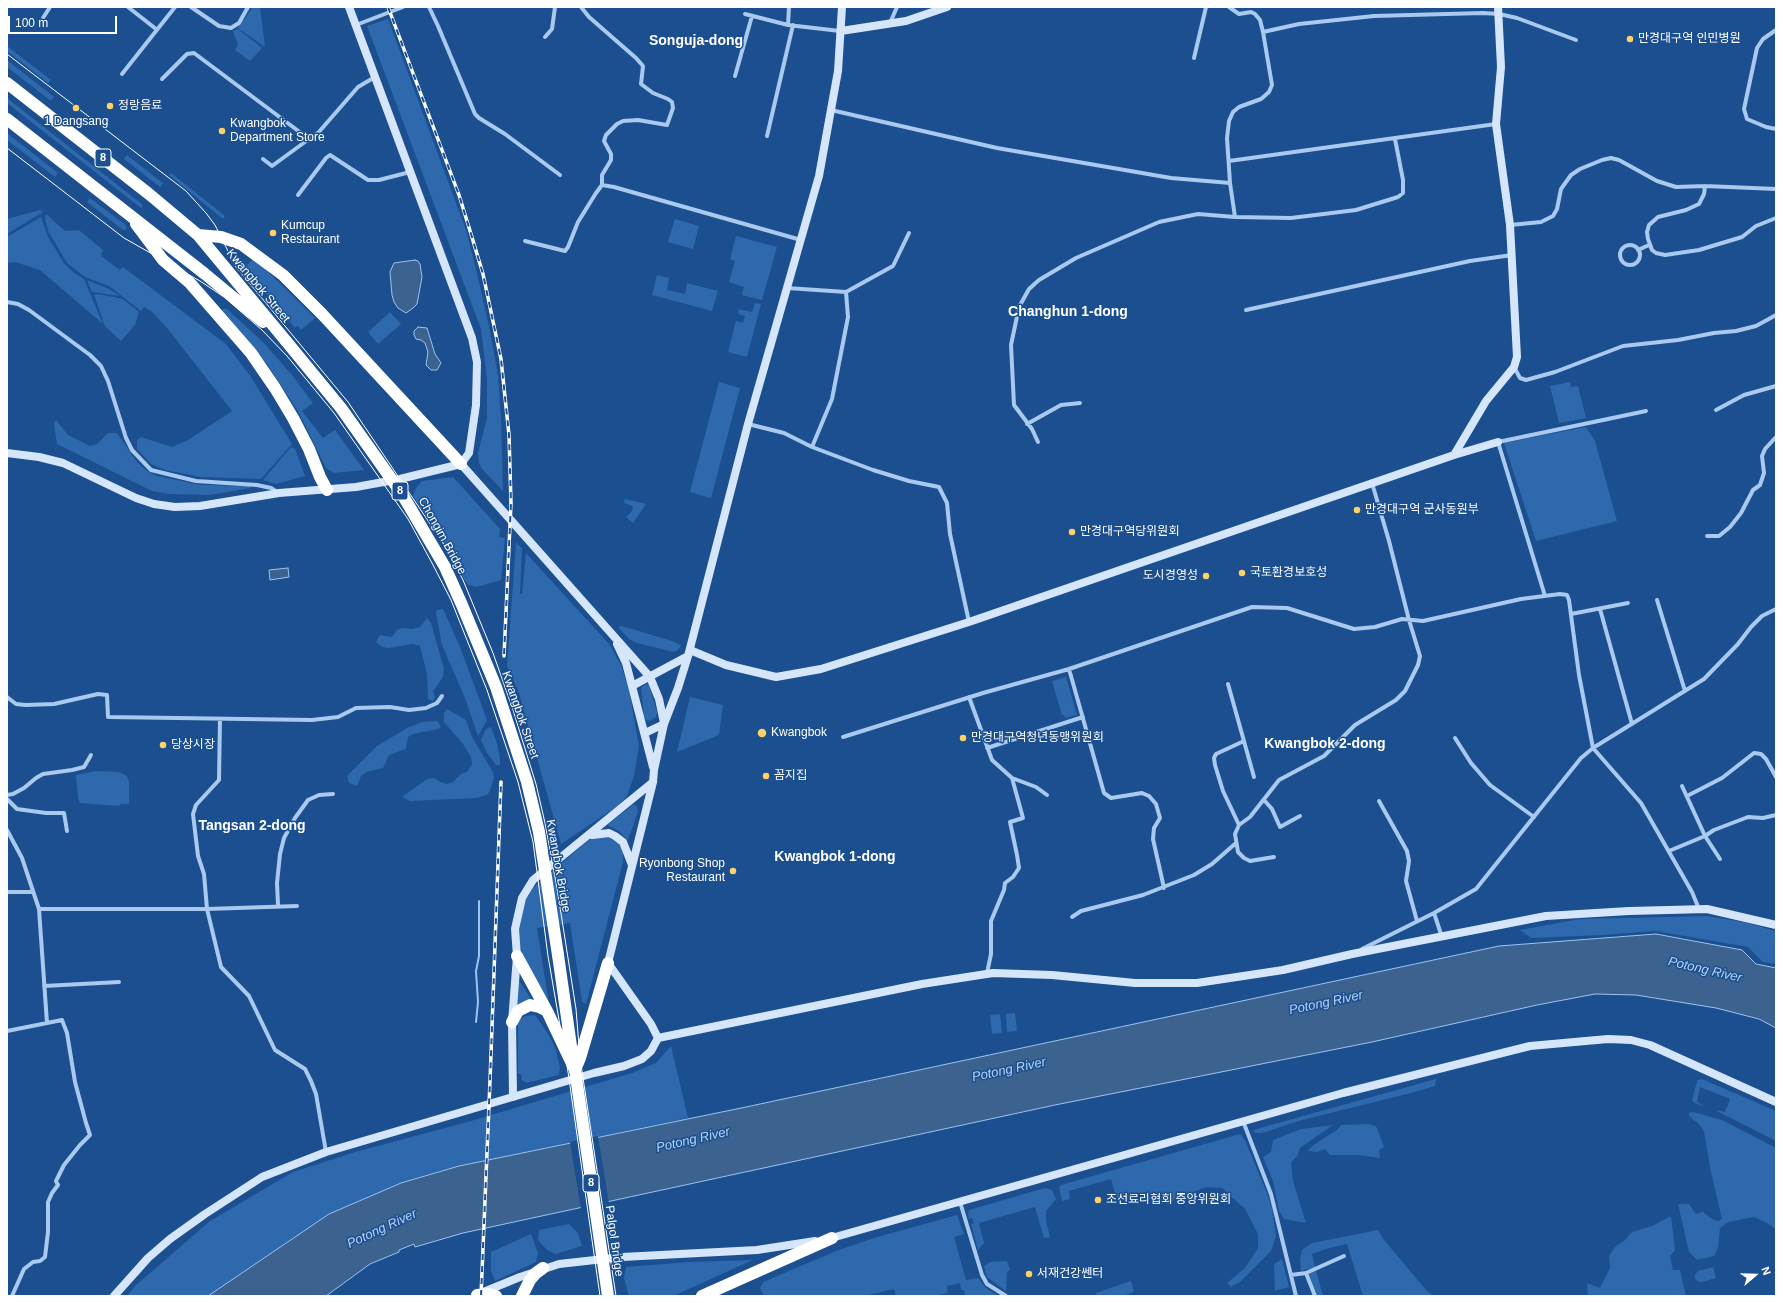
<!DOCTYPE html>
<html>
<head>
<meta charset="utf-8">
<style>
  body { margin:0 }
  #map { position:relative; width:1783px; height:1303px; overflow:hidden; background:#1b4f8f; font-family:Helvetica,sans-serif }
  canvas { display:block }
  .frame { position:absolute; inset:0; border:8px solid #fff; pointer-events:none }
  .north { position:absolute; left:1735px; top:1255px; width:40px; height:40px; -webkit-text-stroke:3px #1b4f8f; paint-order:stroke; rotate:70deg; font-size:11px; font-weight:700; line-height:16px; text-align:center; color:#fff }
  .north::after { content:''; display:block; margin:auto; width:14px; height:18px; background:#fff; clip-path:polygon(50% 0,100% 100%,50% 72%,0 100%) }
  .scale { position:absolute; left:8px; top:16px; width:109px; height:18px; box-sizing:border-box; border:2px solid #fff; border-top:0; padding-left:5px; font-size:12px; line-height:14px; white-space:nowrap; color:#fff; -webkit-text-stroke:3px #1b4f8f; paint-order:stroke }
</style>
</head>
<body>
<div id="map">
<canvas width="1783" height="1303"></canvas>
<div class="frame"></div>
<div class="north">N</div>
<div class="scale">100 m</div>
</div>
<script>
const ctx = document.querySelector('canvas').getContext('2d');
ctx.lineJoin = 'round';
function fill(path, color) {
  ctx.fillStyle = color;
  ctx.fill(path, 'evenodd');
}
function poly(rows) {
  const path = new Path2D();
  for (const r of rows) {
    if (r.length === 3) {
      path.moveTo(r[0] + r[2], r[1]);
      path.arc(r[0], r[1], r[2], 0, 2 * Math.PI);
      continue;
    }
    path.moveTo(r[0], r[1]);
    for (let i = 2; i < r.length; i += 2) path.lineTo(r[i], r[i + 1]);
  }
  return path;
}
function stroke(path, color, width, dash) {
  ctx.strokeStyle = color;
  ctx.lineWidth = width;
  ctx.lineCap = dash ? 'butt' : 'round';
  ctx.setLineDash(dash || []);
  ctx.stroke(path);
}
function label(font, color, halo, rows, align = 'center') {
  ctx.font = font + ' Helvetica,"Noto Sans KR",sans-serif';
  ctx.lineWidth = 3;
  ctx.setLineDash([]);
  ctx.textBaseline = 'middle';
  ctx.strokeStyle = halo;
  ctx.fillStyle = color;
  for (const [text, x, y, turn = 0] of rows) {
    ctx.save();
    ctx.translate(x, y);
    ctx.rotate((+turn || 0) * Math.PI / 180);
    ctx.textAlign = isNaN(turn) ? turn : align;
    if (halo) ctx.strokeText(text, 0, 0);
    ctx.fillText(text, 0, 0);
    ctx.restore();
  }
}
const green = poly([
  [253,7,260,7,265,47,238,28],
  [388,19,466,230,477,273,489,326,498,375,501,418,503,491,482,469,479,463,478,453,487,418,487,379,481,329,367,26],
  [238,29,262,48,250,61,235,50,238,45,233,31],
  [7,46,51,80,48,83,7,51],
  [7,60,54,97,51,101,7,67],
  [7,98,143,205,141,208,7,103],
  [7,133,58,173,55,177,7,140],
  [127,155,163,183,160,187,124,159],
  [171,173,225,216,223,219,169,175],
  [90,198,127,226,126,230,123,230,87,202],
  [40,210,43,212,7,234,7,219],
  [46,214,65,231,79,230,103,250,101,256,120,270,123,267,226,344,251,377,292,444,261,479,201,477,165,470,151,464,137,449,137,440,141,437,172,447,188,440,232,411,167,328,152,312,144,307,141,311,109,286,85,277,67,263,49,233,45,220],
  [41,217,48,237,64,263,73,272,84,279,103,324,40,270,15,262,7,263,7,237],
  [675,219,699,226,693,249,668,242],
  [736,236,777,247,762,300,742,295,744,287,729,282,735,261,730,259],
  [254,258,315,318,301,330,298,326,295,328,244,268],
  [657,275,669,278,667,290,685,294,687,283,718,291,712,311,652,295],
  [87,280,109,289,120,296,92,292],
  [98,294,123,299,139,312,135,325,121,341,105,326,94,295],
  [755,303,761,304,747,357,728,352,736,321,743,323,745,316,738,314,739,309,752,312],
  [222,309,227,309,264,343,292,375,313,403,302,411,323,438,335,430,364,470,334,473,326,468,299,413,267,364,223,313],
  [390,312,401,324,378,344,368,332],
  [719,382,740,388,711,498,690,492],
  [1570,382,1571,387,1578,386,1586,418,1559,423,1550,386],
  [56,420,68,435,90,446,97,444,108,433,117,433,137,462,147,471,157,476,201,485,251,486,250,488,210,495,169,494,152,491,57,444,54,424],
  [1586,427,1595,441,1617,521,1536,541,1504,443],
  [291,447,295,449,305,476,276,484,263,480],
  [453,477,500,529,499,537,505,538,501,580,477,587,468,585,413,496,416,488,422,481],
  [625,499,646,504,633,523,626,517,632,511,633,506,624,503],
  [516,543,522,548,520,594,522,594,526,553,609,644,621,665,629,690,639,746,634,776,627,796,619,805,561,844,519,693,507,666],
  [443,609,460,647,487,720,478,736,465,698,442,645,436,613,437,610],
  [427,618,431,623,444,669,443,677,433,691,435,697,433,701,428,699,427,674,420,646,412,644,389,648,382,647,376,642,380,635,392,637,397,630,402,628,412,629,420,627],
  [622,626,672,641,681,645,678,650,673,652,637,643,629,639,618,627],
  [1066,677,1077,715,1065,718,1064,715,1062,715,1052,681],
  [646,684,649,685,657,712,656,717,650,721,646,720,644,716,641,688],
  [690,697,723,705,719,735,677,752],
  [447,709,466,720,472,737,493,772,494,778,490,791,487,795,477,798,410,801,402,797,427,779,434,778,440,782,447,784,453,782,461,774,467,772,472,764,471,757,463,744,444,722,444,713],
  [437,721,441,727,438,729,413,734,408,737,406,749,389,755,383,768,366,772,361,776,357,786,349,783,347,776,377,746,409,727,422,722],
  [491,727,497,743,500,759,500,765,496,765,487,753,481,740,486,729],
  [96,771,119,772,127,776,129,781,129,804,121,804,119,806,80,803,78,798,76,775],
  [633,805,636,805,637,806,638,812,628,840,619,831,607,825],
  [607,837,619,843,623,848,623,862,586,1004,582,1002,581,995,570,923,537,928,549,1004,528,968,521,951,518,933,525,901,533,888,591,838],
  [1707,916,1743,922,1776,931,1776,964,1763,962,1748,947,1655,931,1603,935,1531,938,1520,930,1580,919],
  [519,981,532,1000,518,1005,517,1003],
  [1015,1013,1017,1031,1007,1032,1006,1014],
  [1000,1014,1002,1033,992,1034,990,1015],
  [535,1015,550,1037,556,1050,560,1068,559,1075,526,1083,522,1080,521,1074,518,1074,518,1020,526,1016],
  [671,1046,688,1118,459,1166,429,1174,401,1183,329,1214,208,1296,127,1296,135,1286,210,1221,293,1172,355,1152,471,1121,632,1073,656,1063],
  [1436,1079,1435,1086,1411,1093,1302,1120,1262,1133,1255,1133,1253,1130],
  [1702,1079,1776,1111,1776,1141,1717,1111,1717,1110,1725,1112,1730,1099,1700,1087,1697,1102,1706,1107,1694,1103,1692,1100,1696,1085,1698,1080],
  [1693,1112,1722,1120,1776,1148,1776,1229,1767,1223,1754,1217,1728,1222,1720,1228,1718,1248,1714,1256,1697,1260,1689,1252,1678,1204,1689,1204,1696,1214,1703,1212,1712,1219,1718,1221,1722,1219,1711,1172,1704,1131,1699,1124,1689,1116,1689,1113],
  [1368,1124,1376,1126,1384,1147,1379,1150,1380,1158,1359,1155,1330,1155,1325,1149,1317,1152,1307,1151,1315,1144,1337,1130,1341,1125],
  [1333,1125,1300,1148,1297,1156,1291,1162,1293,1181,1306,1223,1284,1219,1279,1211,1273,1181,1263,1157,1271,1152,1273,1140,1301,1129],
  [1240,1134,1245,1140,1267,1193,1272,1209,1276,1236,1271,1251,1240,1282,1231,1287,1227,1283,1245,1268,1258,1248,1258,1234,1245,1209,1222,1188,1206,1187,1175,1199,1168,1205,1160,1198,1143,1201,1140,1193,1117,1200,1111,1179,1069,1191,1070,1199,1062,1201,1059,1188,1061,1185],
  [1045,1188,1052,1190,1056,1199,1046,1211,1046,1221,1050,1237,1044,1238,1035,1207,979,1223,984,1243,978,1250,971,1224,974,1223,972,1218,969,1219,968,1214,969,1210],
  [957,1215,964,1234,954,1237,966,1280,978,1278,986,1288,998,1296,965,1296,964,1290,961,1290,960,1283,947,1286,948,1293,933,1296,896,1296,894,1289,864,1296,764,1296,760,1288,763,1282,836,1251,874,1238],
  [1671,1216,1675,1250,1670,1256,1673,1270,1680,1270,1686,1296,1588,1296,1587,1283,1600,1288,1610,1268,1609,1256,1615,1247,1625,1240,1632,1232,1652,1226],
  [569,1224,578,1233,582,1246,556,1254,547,1250,538,1240,539,1230],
  [1378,1230,1384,1240,1427,1291,1434,1296,1363,1296,1347,1244,1329,1248,1312,1254,1315,1267,1301,1271,1300,1260,1302,1250,1312,1243],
  [531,1234,538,1253,536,1262,495,1281,491,1271,491,1252],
  [1282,1259,1289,1287,1275,1291,1274,1264],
  [753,1260,673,1296,629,1296,624,1278,626,1267,689,1262],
  [1007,1261,1010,1270,1007,1272,1006,1291,987,1277,984,1266,990,1262],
  [1713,1267,1716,1278,1702,1282,1697,1281,1695,1278,1695,1275,1698,1271],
  [1316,1270,1323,1296,1317,1296,1309,1274],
  [1131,1281,1134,1292,1123,1296,1097,1296,1096,1293]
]);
const water = poly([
  [415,260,418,261,420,264,422,277,417,304,413,308,406,313,398,308,394,302,392,295,390,272,394,263,415,260],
  [418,327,427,328,435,354,441,363,437,370,431,370,426,365,428,352,425,343,421,340,416,339,414,335,414,331,418,327],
  [288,568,289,577,270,580,269,570,288,568],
  [1656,934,1742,950,1756,964,1776,968,1776,1028,1759,1019,1716,1008,1636,995,1595,994,1537,1005,1372,1042,1055,1105,463,1233,415,1247,414,1244,399,1250,399,1252,370,1264,326,1296,208,1296,329,1214,401,1183,459,1166,746,1107,1499,946,1656,934]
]);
const pier = poly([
  [598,1136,609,1203,581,1209,570,1142]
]);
const stream = poly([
  [476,1022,478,1002,476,971,479,956,479,901]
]);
const street = poly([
  [128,7,156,29],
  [191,7,219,26,231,28,239,23,248,7],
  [429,7,438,26,475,114,479,118,505,134,560,175],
  [1229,7,1239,14,1251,12,1255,14,1260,20,1263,32],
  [745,14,788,25,840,31],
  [43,18,50,7],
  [890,23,897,7],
  [356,25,403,7],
  [788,25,789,7],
  [1776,30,1763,39,1757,48,1744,109,1747,119,1766,127,1776,129],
  [545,37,552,29,555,7],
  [1194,58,1206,7],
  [122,74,175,7],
  [735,76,752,16],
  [162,79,187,54,194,53,309,139,318,133,358,87,375,77],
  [831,110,997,148,1171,178,1230,183,1227,138,1229,121,1233,112,1239,107,1261,99,1269,92,1272,85,1263,32,1299,24,1374,16,1483,13,1499,14,1517,18,1576,40],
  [767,136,793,25],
  [263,159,272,166,309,139],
  [1229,161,1496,124],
  [1230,183,1235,217,1291,218,1356,210,1398,197,1403,193,1403,180,1395,139],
  [602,185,614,187,801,240],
  [1705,186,1704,194,1699,204,1686,210,1658,217,1649,225,1647,232,1648,239,1652,250,1656,253,1665,255,1699,250,1742,237,1756,226,1776,218],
  [298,195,326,158,330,155,368,180,379,180,410,172],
  [1510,225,1541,222,1553,216,1557,209,1561,189,1571,175,1580,169,1602,160,1611,158,1619,160,1657,181,1676,187,1705,186,1776,189],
  [525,241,565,251,568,247,578,222,596,193,602,185,602,175,611,160,611,154,604,141,606,135,617,124,623,121,638,120,667,125,673,108,672,102,668,99,653,93,641,84,643,66,636,58,589,17,581,7],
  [1630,255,10],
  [1638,250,1649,245],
  [787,288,846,292],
  [7,302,18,304,29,310,90,355,101,366,108,381,126,438,132,450,151,470,196,481,257,485,271,488,277,492],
  [1246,310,1470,261,1512,255],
  [1514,367,1520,378,1526,380,1555,372,1623,346,1678,340,1714,333,1736,331,1756,326,1776,315],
  [1716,410,1744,395,1776,386],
  [748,424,784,433,812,447,873,470,909,481,939,487,947,503,950,534,969,622],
  [1027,424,1061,405,1080,403],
  [1038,442,1032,429,1014,405,1011,345,1019,307,1029,289,1039,280,1076,258,1159,222,1198,214,1235,217],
  [812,447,832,399,848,317,846,292,893,266,909,233],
  [1707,536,1719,536,1730,527,1741,513,1753,490,1760,485,1764,473,1762,456,1765,449,1776,437],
  [1545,596,1498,442,1646,411],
  [1657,600,1685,691],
  [1600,609,1632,724],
  [1571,614,1628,603],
  [1069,669,1104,793,1111,798,1142,793,1149,796,1156,804,1160,818,1154,828,1153,839,1164,888],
  [1228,684,1254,777],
  [7,697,16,704,26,705,54,704,98,694,107,695,108,717,312,720,338,717,356,708,390,707,409,710,426,708,437,703,442,696],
  [969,697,992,760,1012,778,1036,787,1047,795],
  [220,719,219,780,196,805,193,814,198,856,204,874,207,909,221,967,249,996,275,1050,305,1069,311,1081,316,1094,326,1152],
  [843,737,983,693,1069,669,1252,607,1287,608,1354,629,1375,627,1402,619,1423,621,1521,599,1560,594,1567,595,1569,600,1579,675,1593,748,1641,803,1692,892,1699,909],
  [1455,738,1471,763,1490,785,1534,817],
  [1244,741,1216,754,1214,758,1215,765,1223,791,1239,825,1235,834,1238,852,1244,858,1250,861,1274,857],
  [987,748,1083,717],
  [1682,786,1705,836,1720,859],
  [7,795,13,794,24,788,36,778,43,774,72,770,84,767,91,755],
  [1687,796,1722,778,1754,753,1761,754,1766,759,1776,777],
  [7,799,17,809,46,813,64,813,67,831],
  [1264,800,1272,809,1280,827,1300,816],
  [1379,801,1407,851,1409,861,1406,881,1417,921],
  [1239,825,1250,817,1279,780,1324,756,1355,725,1396,700,1405,691,1418,665,1420,656,1409,620,1389,541,1372,483],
  [7,830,22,858,39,909,47,1023,7,1031],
  [1669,851,1705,836,1714,830,1748,817,1763,818,1776,815],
  [7,892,33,892],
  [278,905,277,883,280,854,284,838,295,818,308,800,319,795,333,794],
  [39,909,207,909,297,906],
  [1434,913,1442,937],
  [1072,917,1081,911,1143,895,1194,875,1212,864,1236,843],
  [1362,949,1434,913,1476,889,1581,758,1593,748,1704,679,1738,644,1751,627,1762,616,1776,609],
  [987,973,991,954,991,921,1004,890,1005,883,1013,877,1019,868,1017,855,1010,822,1023,818,1012,778],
  [44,986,119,982],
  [1243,1121,1271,1194,1296,1296],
  [960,1202,982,1275,987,1284,1006,1296],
  [1306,1273,1315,1296],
  [1291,1275,1306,1273,1344,1256],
  [12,1296,24,1269,33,1262,40,1261,45,1257,48,1232,48,1202,52,1193,58,1185,56,1181,64,1165,80,1145,90,1135,86,1123,75,1082,67,1033,62,1020,47,1023]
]);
const secondary = poly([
  [841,31,906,21,947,7],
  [7,453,39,457,63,463,136,498,154,504,175,507,200,506,279,493,356,487,400,479,461,464,469,453,476,405,477,362,472,338,349,7],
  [1454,455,1486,401,1514,367,1517,357,1510,225,1496,124,1501,67,1498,7],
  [461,464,650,677,659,699,664,723],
  [617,644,626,663,653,767],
  [690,650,726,665,776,677,821,669,969,622,1454,455,1498,442],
  [632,686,688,656],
  [645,733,664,724],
  [592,835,609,833,615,836,623,842,632,865],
  [658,1038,651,1024,608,963,653,782,654,770,664,724,678,688,688,656,748,424,819,176,838,71,842,7],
  [513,1097,512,1022,517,956,515,929,522,898,533,880,653,782],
  [828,1239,1343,1093,1530,1046,1608,1039,1631,1040,1650,1045,1776,1102],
  [481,1293,520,1277,559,1264,622,1257,757,1250,815,1241],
  [114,1296,148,1258,170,1239,205,1214,262,1177,326,1152,594,1073,624,1066,642,1059,651,1051,658,1038,922,984,993,973,1052,975,1135,983,1197,983,1283,970,1352,954,1546,916,1629,911,1707,909,1776,925]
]);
const highway = poly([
  [7,83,149,194,198,235,286,341],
  [7,119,205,274,263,322],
  [136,224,163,260,190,283,251,353,275,388,293,418,309,449,320,477,327,490],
  [198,235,221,237,241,244,283,275,322,314,461,464],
  [558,955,572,1053],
  [517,956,547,1011,575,1070],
  [512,1022,518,1011,530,1005,539,1007,547,1011],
  [575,1070,580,1058,608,963],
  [477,1295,488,1294,496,1296],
  [522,1296,530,1280,536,1273,543,1268],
  [702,1296,832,1238]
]);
const tram = poly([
  [7,54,186,191,206,213,215,225,236,267,348,402,445,546,463,580,493,653,513,710,536,784,545,823,557,888,576,1009,580,1058,616,1296],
  [7,148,124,238,200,281,224,297,262,330,287,356,334,413,408,519,432,563,451,600,487,690,518,782,533,842,548,956,568,1072,600,1296]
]);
const rail = poly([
  [388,7,459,195,471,234,483,274,501,359,509,435,511,503,504,656],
  [481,1296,490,1081,501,782]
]);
const highwayBridge = poly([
  [286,341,341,408,402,494,445,567,462,605,496,687,527,782,539,832,558,955],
  [575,1070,608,1296]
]);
const markers = [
  [1630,39,4,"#ffd166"],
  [110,106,4,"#ffd166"],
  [76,108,4,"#ffd166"],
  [222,131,4,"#ffd166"],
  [273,233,4,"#ffd166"],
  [1357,510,4,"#ffd166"],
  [1072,532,4,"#ffd166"],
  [1242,573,4,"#ffd166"],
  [1206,576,4,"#ffd166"],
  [762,733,5,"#ffd166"],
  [963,738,4,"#ffd166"],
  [163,745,4,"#ffd166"],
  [766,776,4,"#ffd166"],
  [733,871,4,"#ffd166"],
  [1098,1200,4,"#ffd166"],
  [1029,1274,4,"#ffd166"]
];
const shields = [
  [103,158,16],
  [400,491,16],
  [591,1183,16]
];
const shieldNames = [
  ["8",103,158],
  ["8",400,491],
  ["8",591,1183]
];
const poiNames = [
  ["만경대구역 인민병원",1638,39],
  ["정랑음료",118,106],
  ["1 Dangsang",76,122,"center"],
  ["Kwangbok",230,124],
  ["Department Store",230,138],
  ["Kumcup",281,226],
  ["Restaurant",281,240],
  ["만경대구역 군사동원부",1365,510],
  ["만경대구역당위원회",1080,532],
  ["국토환경보호성",1250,573],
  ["도시경영성",1198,576,"right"],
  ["Kwangbok",771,733],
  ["만경대구역청년동맹위원회",971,738],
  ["당상시장",171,745],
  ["꼼지집",774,776],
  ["Ryonbong Shop",725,864,"right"],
  ["Restaurant",725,878,"right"],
  ["조선료리협회 중앙위원회",1106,1200],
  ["서재건강쎈터",1037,1274]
];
const streetNames = [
  ["Kwangbok Street",258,286,50],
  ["Chongim Bridge",442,536,61],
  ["Kwangbok Street",520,715,71],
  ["Kwangbok Bridge",558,866,80],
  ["Palgol Bridge",614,1241,82]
];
const waterNames = [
  ["Potong River",1705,970,13],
  ["Potong River",1326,1003,-12],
  ["Potong River",1009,1070,-12],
  ["Potong River",693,1140,-13],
  ["Potong River",382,1229,-25]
];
const quarterNames = [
  ["Songuja-dong",696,41],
  ["Changhun 1-dong",1068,312],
  ["Kwangbok 2-dong",1325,744],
  ["Tangsan 2-dong",252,826],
  ["Kwangbok 1-dong",835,857]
];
fill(green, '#2e69ad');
fill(water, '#3c6290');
stroke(water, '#9cc4f0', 1);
fill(pier, '#1b4f8f');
stroke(stream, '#9cc4f0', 2);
stroke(street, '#a9c9ee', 4);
stroke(secondary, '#d6e6fa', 8);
stroke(highway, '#fff', 12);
stroke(tram, '#fff', 1);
stroke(rail, '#fff', 3.5);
stroke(rail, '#1b4f8f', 2, [6]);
stroke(highwayBridge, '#fff', 12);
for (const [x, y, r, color] of markers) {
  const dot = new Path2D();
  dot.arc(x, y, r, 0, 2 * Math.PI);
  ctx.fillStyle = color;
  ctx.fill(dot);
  stroke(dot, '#1b4f8f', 1.5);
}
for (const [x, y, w] of shields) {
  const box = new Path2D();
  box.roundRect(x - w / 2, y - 9, w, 18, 3);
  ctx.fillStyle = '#1b4f8f';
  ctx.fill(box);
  stroke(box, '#fff', 1);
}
label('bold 11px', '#fff', null, shieldNames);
label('12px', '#fff', '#1b4f8f', poiNames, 'left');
label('12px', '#fff', '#1b4f8f', streetNames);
label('italic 13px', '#b5d3f5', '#1b4f8f', waterNames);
label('bold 14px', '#fff', '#1b4f8f', quarterNames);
</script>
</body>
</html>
